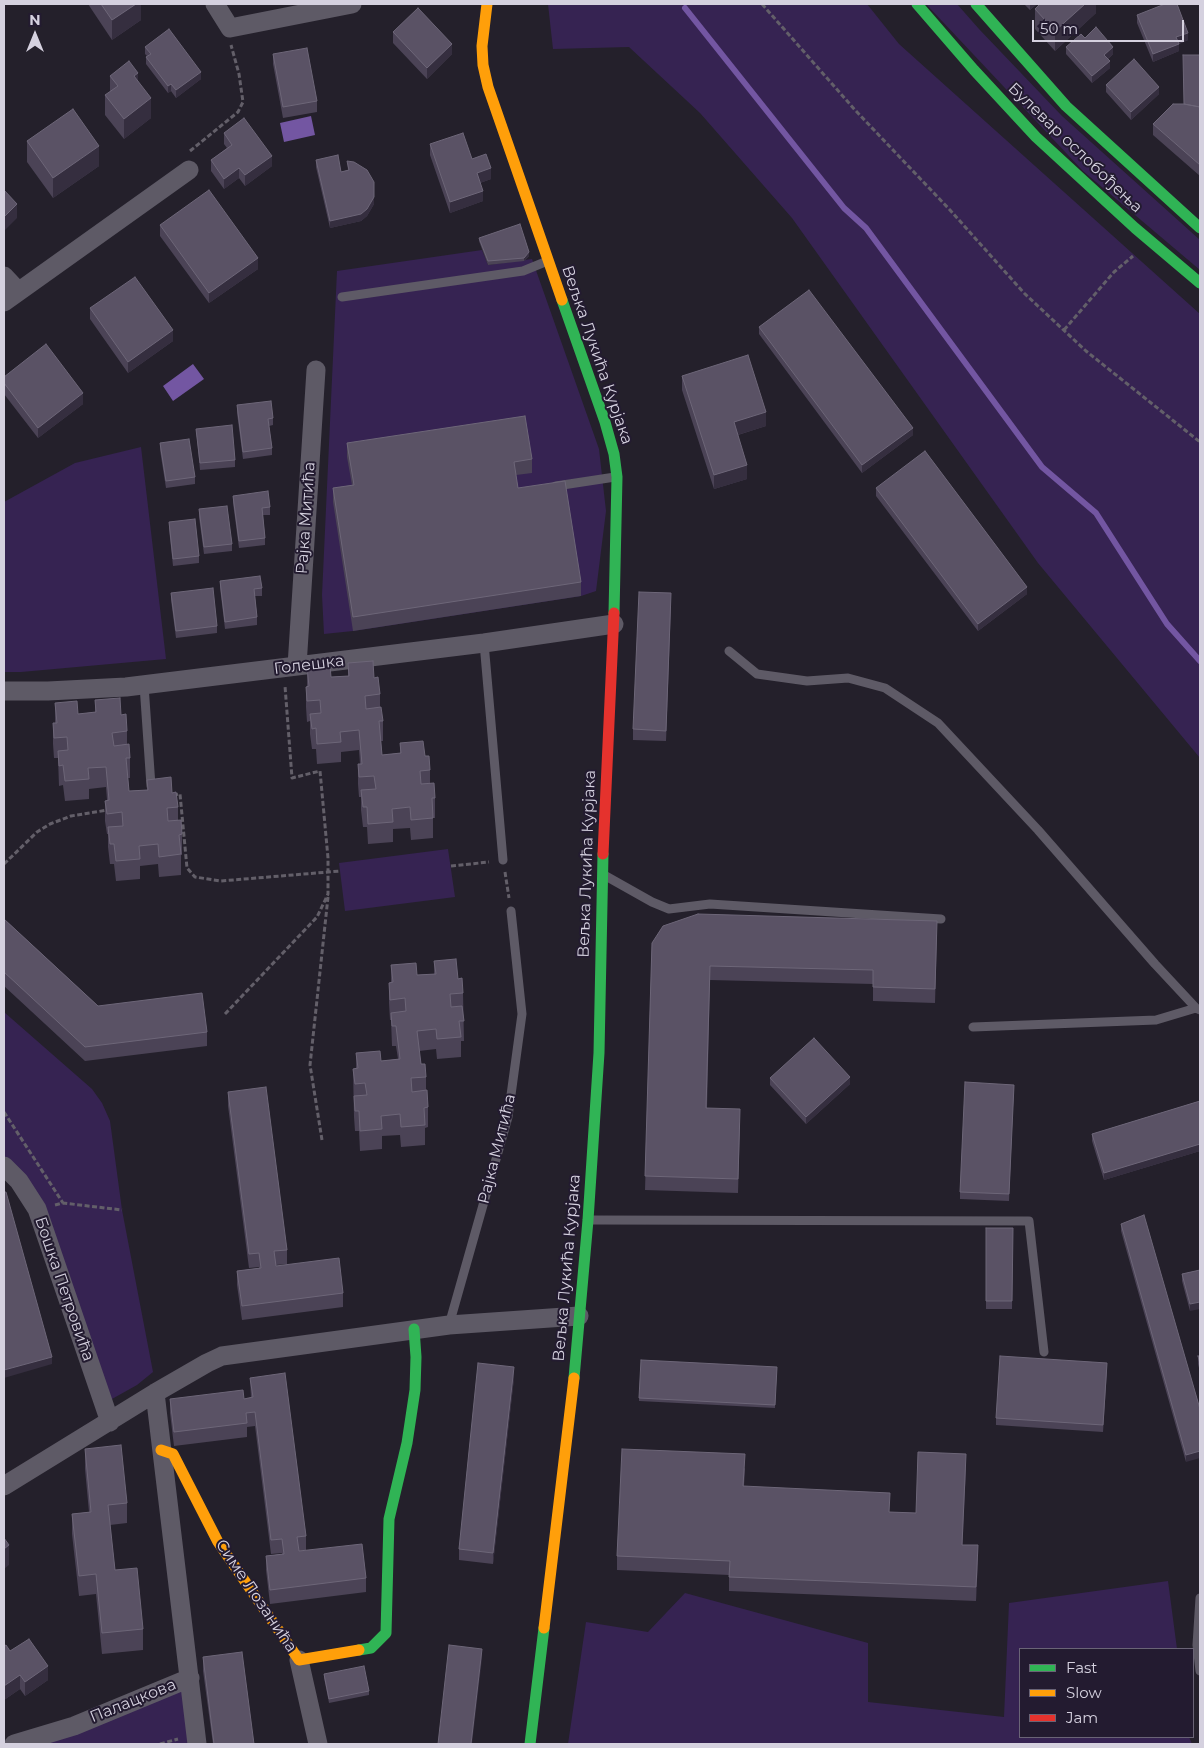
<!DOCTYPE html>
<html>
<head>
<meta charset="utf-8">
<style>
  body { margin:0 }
  #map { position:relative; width:1204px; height:1748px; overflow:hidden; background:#24202b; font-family:Montserrat,sans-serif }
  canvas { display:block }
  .frame { position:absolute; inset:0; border:5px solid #d5d1df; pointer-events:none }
  .legend { position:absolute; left:1019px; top:1648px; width:175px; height:90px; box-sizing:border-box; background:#231b30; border:1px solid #6a6476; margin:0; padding:6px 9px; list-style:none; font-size:15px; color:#d5d1df }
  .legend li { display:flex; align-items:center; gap:10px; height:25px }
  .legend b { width:25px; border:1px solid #6a6476 }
  .north { position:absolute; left:10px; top:10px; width:50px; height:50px; -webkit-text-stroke:4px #231b30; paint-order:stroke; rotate:0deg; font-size:14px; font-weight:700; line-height:20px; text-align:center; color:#d5d1df }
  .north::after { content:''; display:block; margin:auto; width:18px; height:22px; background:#d5d1df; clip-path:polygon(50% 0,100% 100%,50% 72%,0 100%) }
  .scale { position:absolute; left:1032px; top:20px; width:152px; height:22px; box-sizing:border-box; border:2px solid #d5d1df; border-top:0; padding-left:6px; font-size:15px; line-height:18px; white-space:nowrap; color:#d5d1df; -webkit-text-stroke:4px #231b30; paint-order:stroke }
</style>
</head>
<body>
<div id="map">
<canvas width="1204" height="1748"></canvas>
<div class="frame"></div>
<ul class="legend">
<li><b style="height:6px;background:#30b455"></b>Fast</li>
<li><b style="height:6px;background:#ff9f0a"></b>Slow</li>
<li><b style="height:6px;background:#e5322d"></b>Jam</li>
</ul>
<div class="north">N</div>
<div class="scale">50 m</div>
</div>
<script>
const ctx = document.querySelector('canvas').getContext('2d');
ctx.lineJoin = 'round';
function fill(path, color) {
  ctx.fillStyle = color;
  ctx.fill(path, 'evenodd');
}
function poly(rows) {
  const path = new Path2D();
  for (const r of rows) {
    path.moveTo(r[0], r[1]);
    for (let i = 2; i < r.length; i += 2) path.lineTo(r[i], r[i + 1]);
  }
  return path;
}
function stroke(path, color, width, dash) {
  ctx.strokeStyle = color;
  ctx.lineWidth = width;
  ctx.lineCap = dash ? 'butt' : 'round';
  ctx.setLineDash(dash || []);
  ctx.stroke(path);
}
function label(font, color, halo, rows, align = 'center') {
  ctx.font = font + ' Montserrat,sans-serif';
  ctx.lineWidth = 4;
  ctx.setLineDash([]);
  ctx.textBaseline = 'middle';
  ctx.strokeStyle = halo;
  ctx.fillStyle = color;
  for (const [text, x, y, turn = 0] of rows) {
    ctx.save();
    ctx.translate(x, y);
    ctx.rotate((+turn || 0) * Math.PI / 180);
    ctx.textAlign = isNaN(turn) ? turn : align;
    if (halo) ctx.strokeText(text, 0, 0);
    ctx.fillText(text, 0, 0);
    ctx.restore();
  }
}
const green = poly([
  [548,4,867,4,899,44,1200,314,1200,758,1038,563,792,218,700,113,629,47,553,49],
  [926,4,957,4,979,29,1062,116,1200,240,1200,270,1083,171],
  [482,250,488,265,532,259,599,449,606,511,596,591,581,596,353,631,324,634,322,595,337,271],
  [141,447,166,659,21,672,4,672,4,502,75,463],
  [448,849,455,897,345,911,339,863],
  [4,1012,92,1089,102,1103,110,1121,122,1210,153,1372,137,1385,103,1404,37,1209,4,1166],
  [1168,1581,1177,1649,1020,1649,1020,1737,1189,1737,1192,1744,568,1744,586,1622,648,1632,685,1593,868,1643,868,1702,1004,1717,1009,1603],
  [190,1678,197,1744,14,1744]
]);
const water = poly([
  [311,116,315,135,284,142,280,123],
  [193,364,204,379,173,401,163,386]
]);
const stream = poly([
  [685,8,844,208,866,228,1042,467,1096,513,1167,624,1200,661]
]);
const path = poly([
  [762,4,855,110,950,210,1024,293,1086,351,1200,442],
  [190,151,238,112,243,102,239,74,231,45],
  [1064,330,1114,272,1133,256],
  [173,795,180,794,187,868,195,877,221,881,340,871],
  [4,864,37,832,50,824,71,816,108,810],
  [451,866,489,862],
  [505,872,509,898],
  [225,1014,317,917,328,894,328,858,320,771,292,778,285,686],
  [4,1112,63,1203],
  [322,1140,310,1065,328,897],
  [55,1205,63,1203,122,1210],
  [160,1744,178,1739]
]);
const lane = poly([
  [342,297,523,271,545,262],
  [556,486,615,477],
  [484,643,503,860],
  [729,651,757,674,807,681,848,678,885,688,938,723,1038,830,1155,964,1196,1008],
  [144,685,151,786],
  [604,875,652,902,669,909,710,904,941,919],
  [973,1027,1156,1020,1196,1008,1200,1010],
  [591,1220,1029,1221,1044,1352],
  [449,1325,508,1117,522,1014,511,911],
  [1200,1598,1197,1645,1200,1671]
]);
const street = poly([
  [215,4,230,28,352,4],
  [4,276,18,291],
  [4,302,189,170],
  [297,666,316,370],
  [4,691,48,691,126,687,484,643,614,624],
  [4,1166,19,1181,37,1209,110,1422],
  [155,1393,197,1744],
  [4,1486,155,1393,207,1363,222,1356,449,1325,579,1316],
  [299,1660,318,1744],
  [14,1744,74,1726,190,1678]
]);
const fast = poly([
  [917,4,974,70,1036,137,1135,228,1200,283],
  [976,4,1066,106,1200,228],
  [562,300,605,422,614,454,617,477,614,613],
  [574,1378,588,1220,599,1053,603,854],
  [359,1650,371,1648,386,1633,389,1519,407,1443,415,1390,416,1357,414,1329],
  [530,1744,544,1628]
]);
const slow = poly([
  [487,4,482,46,483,65,488,87,562,300],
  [161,1450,173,1454,218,1542,299,1660,359,1650],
  [544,1628,574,1378]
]);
const jam = poly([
  [603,854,614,613]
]);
const wall = poly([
  [88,4,141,4,141,20,112,40],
  [1024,4,1037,4,1030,10],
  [1096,4,1096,13,1055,51,1035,29,1035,9],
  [1137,15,1188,40,1179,44,1179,51,1153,62,1137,23],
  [393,32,452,54,427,79,393,43],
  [1085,38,1113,54,1108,59,1110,68,1092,83,1066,54,1066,47],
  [145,47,201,79,176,98,171,91,168,93,146,64,146,57,147,56,145,54],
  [273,54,317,101,317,112,283,118,273,64],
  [1200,55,1200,176,1153,135,1153,124,1184,104],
  [110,76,138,81,151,118,124,139,105,115,105,95,110,92],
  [1106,85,1159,94,1131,120,1106,92],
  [224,133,272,166,245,186,239,178,224,189,211,171,211,160,227,148,224,144],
  [27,141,99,166,53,198,27,162],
  [430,144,472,159,491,179,480,183,483,201,450,213,430,155],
  [316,160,341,172,348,170,347,161,374,204,367,216,361,221,330,228,316,167],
  [160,225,258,269,209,303,160,236],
  [479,238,529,256,524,261,488,265,479,241],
  [90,308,173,341,128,373,90,319],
  [759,327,913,435,862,473,759,334],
  [682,376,766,426,738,435,747,479,714,489,682,390],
  [4,377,83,404,38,438,4,394],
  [237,405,273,418,273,425,269,426,272,448,272,455,243,459,237,413],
  [196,429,235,460,235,467,200,470],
  [160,443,195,477,195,484,166,488,160,450],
  [347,443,532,459,532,473,516,475,518,488,581,582,581,596,353,631,333,502,333,488,352,485,347,457],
  [876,488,1027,594,978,631,876,496],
  [233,496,270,507,270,515,263,515,265,538,265,545,239,548,233,503],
  [199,509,232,544,232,551,204,554,199,517],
  [169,522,199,556,199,563,173,566,169,529],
  [220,581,262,588,262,596,255,596,257,617,257,625,225,629,220,588],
  [171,593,217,626,217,633,176,638,171,600],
  [671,604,666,741,633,740,633,729],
  [348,663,374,678,380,694,380,708,383,721,383,741,381,741,382,755,400,753,400,743,425,756,430,770,430,783,435,798,435,818,433,818,433,838,411,840,410,828,393,829,393,842,368,844,367,827,363,827,361,810,361,797,359,797,358,784,358,764,360,764,359,750,341,752,341,762,317,764,316,749,312,749,310,734,310,721,307,722,306,707,306,687,307,687,307,667,331,677,348,676],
  [95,700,121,715,127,731,127,745,130,758,130,778,128,778,129,791,147,790,147,780,172,793,178,807,178,820,182,834,182,855,181,855,181,875,159,877,158,864,140,866,140,879,116,881,114,864,110,864,108,847,108,834,107,834,105,821,105,801,107,800,106,787,89,789,89,799,65,801,63,785,59,786,58,758,54,758,53,744,53,723,55,723,55,703,78,714,95,712],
  [4,919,98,1006,207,1032,207,1046,85,1061,4,986],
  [937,935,935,1003,873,1001,873,984,710,980,707,1108,740,1123,738,1193,645,1190,652,943],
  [434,961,458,979,463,993,464,1041,461,1041,461,1057,437,1059,436,1049,419,1051,421,1064,426,1077,426,1090,428,1107,428,1127,425,1128,425,1145,401,1147,400,1135,382,1136,382,1149,360,1151,359,1131,355,1131,354,1117,353,1069,356,1068,356,1053,381,1061,398,1059,396,1046,392,1046,391,1020,390,1020,389,1003,389,983,391,982,391,965,417,975,434,974],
  [770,1078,850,1084,806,1124,770,1085],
  [1014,1085,1009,1201,960,1199,960,1192],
  [228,1092,287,1250,287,1264,276,1265,276,1266,343,1293,343,1307,242,1320,237,1285,237,1271,259,1268,259,1267,249,1268,228,1106],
  [1200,1101,1200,1151,1104,1180,1092,1141,1092,1134],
  [1121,1224,1200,1409,1186,1462,1121,1231],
  [986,1228,1013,1228,1012,1309,986,1309],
  [1200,1270,1190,1311,1182,1281,1182,1274],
  [1198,1356,1200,1356,1200,1372,1198,1364],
  [777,1367,775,1408,639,1401,639,1398],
  [1107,1370,1103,1432,996,1425,996,1418],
  [250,1378,306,1536,306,1550,299,1551,366,1578,366,1592,270,1604,266,1570,266,1556,282,1554,282,1553,271,1554,255,1426,247,1427,247,1437,174,1446,170,1413,170,1399,244,1399,251,1398],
  [514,1378,493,1564,459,1560,459,1549],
  [85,1449,127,1503,127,1523,110,1525,115,1570,143,1629,143,1650,102,1654,96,1594,79,1596,72,1534,72,1514,89,1512,85,1469],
  [745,1468,744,1486,890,1512,916,1513,966,1468,962,1545,978,1559,976,1601,729,1591,729,1575,617,1570,617,1556],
  [4,1646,10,1651,48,1680,25,1696,20,1689,4,1700],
  [203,1657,254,1744,213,1744,203,1671],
  [324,1674,369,1691,369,1695,329,1703,324,1678]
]);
const shadedWall = poly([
  [136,4,141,4,141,20,112,40,112,20],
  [1030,4,1037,4,1030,10],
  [1085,4,1096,4,1096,13,1055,51,1055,31],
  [1188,33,1188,40,1176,45,1176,37],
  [452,44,452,54,427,79,427,68],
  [1179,44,1179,51,1153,62,1153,54],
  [1113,47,1113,54,1104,62,1104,55],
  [1110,61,1110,68,1092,83,1092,76],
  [201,72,201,79,176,98,176,90],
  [138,73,138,93,134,76],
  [171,84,171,91,168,93,168,86],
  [1159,87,1159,94,1131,120,1131,112],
  [151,98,151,118,124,139,124,119],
  [99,146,99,166,53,198,53,178],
  [272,156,272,166,245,186,245,175],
  [239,168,239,178,224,189,224,179],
  [491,168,491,179,477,184,477,173],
  [483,191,483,201,450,213,450,202],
  [374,197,374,204,367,216,361,221,330,228,330,221],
  [17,204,17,218,4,231,4,217],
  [529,252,529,256,524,261,524,258],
  [258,258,258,269,209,303,209,293],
  [173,330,173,341,128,373,128,362],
  [83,393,83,404,38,438,38,428],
  [766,412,766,426,734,436,734,422],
  [913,428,913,435,862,473,862,465],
  [747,465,747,479,714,489,714,475],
  [1027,587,1027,594,978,631,978,624],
  [671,593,671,604,666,741,666,731],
  [850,1077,850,1084,806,1124,806,1117],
  [1200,1144,1200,1151,1104,1180,1104,1173],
  [1200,1302,1200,1309,1190,1311,1190,1304],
  [52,1357,52,1364,4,1378,4,1370],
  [514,1367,514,1378,493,1564,493,1553],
  [1200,1451,1200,1458,1186,1462,1186,1455],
  [966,1454,966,1468,962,1559,962,1545],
  [9,1545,9,1565,4,1569,4,1549],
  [978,1545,978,1559,976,1601,976,1587],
  [482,1649,482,1659,472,1744,471,1744],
  [48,1666,48,1680,25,1696,25,1682],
  [20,1675,20,1689,4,1700,4,1686]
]);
const building = poly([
  [101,4,136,4,112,20,101,4],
  [1040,4,1085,4,1055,31,1035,9,1040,4],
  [1165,4,1177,4,1188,33,1176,37,1179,44,1153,54,1137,15,1165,4],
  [418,8,452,44,427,68,393,32,418,8],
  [1096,27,1113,47,1104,55,1110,61,1092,76,1066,47,1081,34,1085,38,1096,27],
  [169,29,201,72,176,90,171,84,168,86,146,57,151,54,145,47,169,29],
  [307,48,317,101,283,107,273,54,307,48],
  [1183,55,1200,55,1200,107,1184,104,1183,55],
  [1134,59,1159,87,1131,112,1106,85,1134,59],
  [129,61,138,73,134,76,151,98,124,119,105,95,118,86,110,76,129,61],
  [1173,104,1184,104,1200,107,1200,165,1153,124,1173,104],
  [73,109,99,146,53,178,27,141,73,109],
  [244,118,272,156,245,175,239,168,224,179,211,160,232,145,224,133,244,118],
  [463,133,472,159,486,154,491,168,477,173,483,191,450,202,430,144,463,133],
  [338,155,341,172,349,170,347,161,354,162,367,170,374,182,374,197,367,209,361,214,330,221,316,160,338,155],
  [4,190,17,204,4,217,4,190],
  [209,190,258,258,209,293,160,225,209,190],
  [520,224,529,252,524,258,488,261,479,238,520,224],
  [135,277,173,330,128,362,90,308,135,277],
  [809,290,913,428,862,465,759,327,809,290],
  [46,344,83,393,38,428,4,383,4,377,46,344],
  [748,355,766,412,734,422,747,465,714,475,682,376,748,355],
  [271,401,273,418,268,419,272,448,243,452,237,405,271,401],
  [525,416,532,459,514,462,518,488,565,481,581,582,353,617,333,488,354,485,347,443,525,416],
  [232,425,235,460,200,463,196,429,232,425],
  [189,439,195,477,166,481,160,443,189,439],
  [925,451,1027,587,978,624,876,488,925,451],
  [268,491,270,507,262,508,265,538,239,541,233,496,268,491],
  [227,506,232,544,204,547,199,509,227,506],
  [195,519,199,556,173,559,169,522,195,519],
  [260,576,262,588,254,589,257,617,225,622,220,581,260,576],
  [213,588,217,626,176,631,171,593,213,588],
  [639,592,671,593,666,731,633,729,639,592],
  [373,661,374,678,378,677,380,694,365,696,366,709,381,707,383,721,379,721,382,755,401,753,400,743,423,741,425,756,429,756,430,770,420,771,421,784,434,783,435,798,432,798,433,818,411,820,410,807,392,809,393,822,368,824,367,807,363,807,361,790,376,789,374,776,359,777,358,764,362,764,359,730,340,732,341,742,317,744,316,728,312,729,310,714,321,713,320,700,307,701,306,687,309,686,307,667,330,665,331,677,349,676,348,663,373,661],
  [120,698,121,715,126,714,127,731,112,733,114,746,129,744,130,758,126,758,129,791,148,790,147,780,171,777,172,793,176,792,178,807,167,808,168,821,181,820,182,834,179,835,181,854,159,857,158,844,139,846,140,859,116,861,114,844,110,844,108,827,123,826,122,812,107,814,105,801,109,800,106,767,88,768,89,779,65,781,63,765,59,766,58,751,68,750,67,737,54,738,53,723,57,723,55,703,77,701,78,714,96,712,95,700,120,698],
  [698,914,937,921,935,989,873,987,873,970,710,966,706,1108,740,1109,738,1179,645,1176,652,943,663,926,698,914],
  [4,919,98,1006,202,993,207,1032,85,1047,4,972,4,919],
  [456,959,458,979,462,978,463,993,450,994,451,1007,462,1006,464,1021,459,1021,461,1037,437,1039,436,1029,417,1031,421,1064,425,1064,426,1077,411,1078,412,1092,427,1090,428,1107,424,1108,425,1125,401,1127,400,1114,381,1116,382,1129,360,1131,359,1111,355,1111,354,1096,367,1095,365,1083,355,1084,353,1069,358,1068,356,1053,380,1051,381,1061,400,1059,396,1026,392,1026,391,1013,406,1011,405,998,390,1000,389,983,393,982,391,965,416,963,417,975,436,974,434,961,456,959],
  [814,1038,850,1077,806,1117,770,1078,814,1038],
  [965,1082,1014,1085,1009,1194,960,1192,965,1082],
  [266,1087,287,1250,274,1251,276,1266,339,1258,343,1293,242,1306,237,1271,261,1268,259,1253,249,1254,228,1092,266,1087],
  [1200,1101,1200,1144,1104,1173,1092,1134,1200,1101],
  [4,1192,6,1192,52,1357,4,1370,4,1192],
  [1144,1215,1200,1409,1200,1451,1186,1455,1121,1224,1144,1215],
  [986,1228,1013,1228,1012,1301,986,1301,986,1228],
  [1200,1270,1200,1302,1190,1304,1182,1274,1200,1270],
  [1000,1356,1107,1363,1103,1425,996,1418,1000,1356],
  [1198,1356,1200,1356,1200,1364,1198,1356],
  [641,1360,777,1367,775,1405,639,1398,641,1360],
  [478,1363,514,1367,493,1553,459,1549,478,1363],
  [285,1373,306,1536,297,1537,299,1551,362,1544,366,1578,270,1590,266,1556,284,1554,282,1539,271,1540,255,1412,246,1413,247,1423,174,1432,170,1399,243,1390,244,1399,253,1397,250,1378,285,1373],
  [121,1445,127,1503,108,1505,115,1570,137,1568,143,1629,102,1633,96,1574,79,1576,72,1514,91,1512,85,1449,121,1445],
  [622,1449,745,1454,743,1486,890,1493,889,1512,916,1513,918,1452,966,1454,962,1545,978,1545,976,1587,729,1577,730,1561,617,1556,622,1449],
  [4,1538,9,1545,4,1549,4,1538],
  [29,1639,48,1666,25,1682,20,1675,4,1686,4,1646,6,1645,10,1651,29,1639],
  [449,1645,482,1649,471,1744,438,1744,449,1645],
  [242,1652,254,1744,214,1744,203,1657,242,1652],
  [364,1666,369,1691,329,1699,324,1674,364,1666]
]);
const streetNames = [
  ["Булевар ослобођења",1075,148,44],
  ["Вељка Лукића Курјака",597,355,71],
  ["Рајка Митића",306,518,-86],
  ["Голешка",309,665,-7],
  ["Вељка Лукића Курјака",587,864,-88],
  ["Рајка Митића",497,1149,-76],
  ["Вељка Лукића Курјака",567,1268,-85],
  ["Бошка Петровића",64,1289,71],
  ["Симе Лозанића",256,1596,56],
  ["Палацкова",133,1701,-22]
];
fill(green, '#362352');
fill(water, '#7356a2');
stroke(stream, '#7356a2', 6);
stroke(path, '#635f69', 3, [5, 2.5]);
stroke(lane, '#5e5a66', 9);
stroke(street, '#5e5a66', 19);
stroke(fast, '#30b455', 11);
stroke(slow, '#ff9f0a', 11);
stroke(jam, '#e5322d', 11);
fill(wall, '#4b4356');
fill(shadedWall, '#352e3f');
fill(building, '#5a5265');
stroke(building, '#6d6678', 1);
label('16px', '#d5d1df', '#231b30', streetNames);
</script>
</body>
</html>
